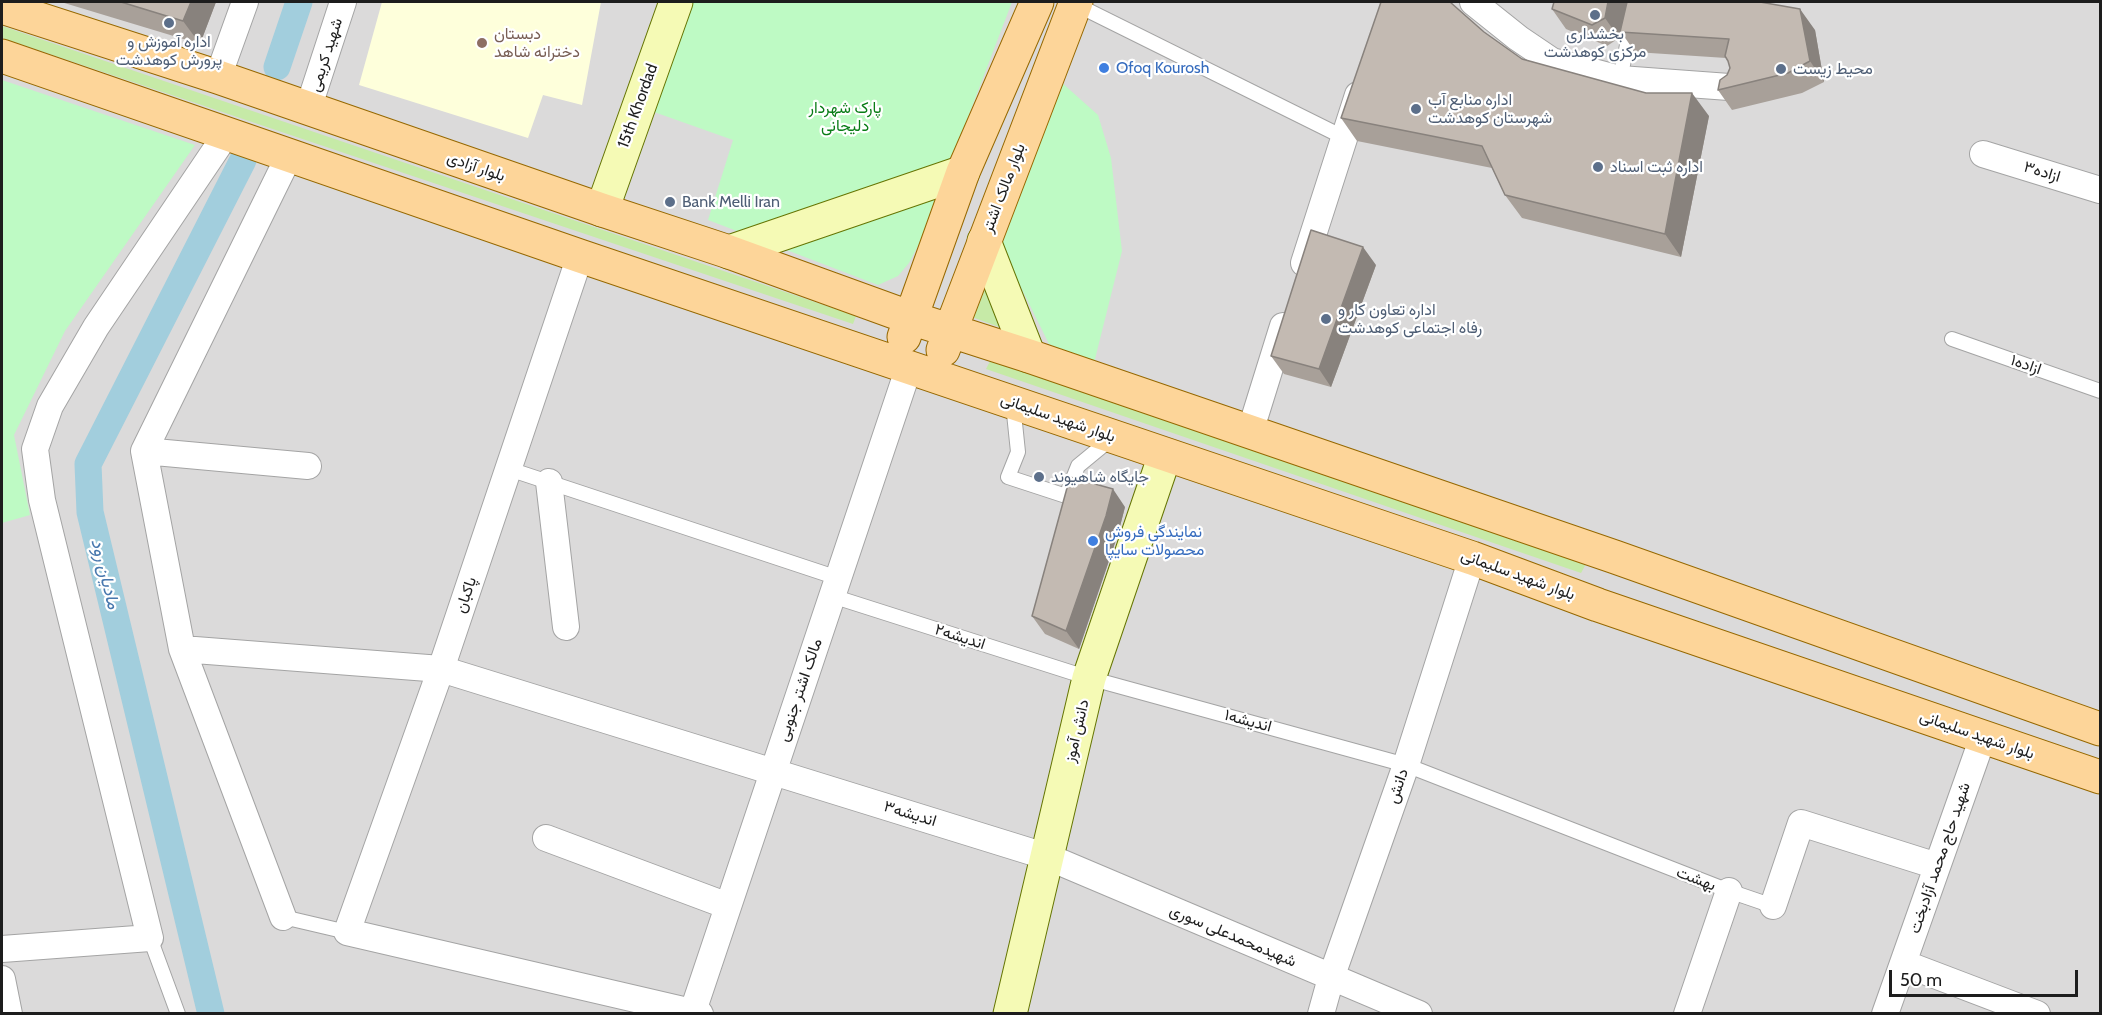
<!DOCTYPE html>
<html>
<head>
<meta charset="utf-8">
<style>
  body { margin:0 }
  #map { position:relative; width:2102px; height:1015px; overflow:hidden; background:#eeebe2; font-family:Cabin,sans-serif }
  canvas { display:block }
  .frame { position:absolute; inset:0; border:3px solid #1d1d1d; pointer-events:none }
  .scale { position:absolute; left:1889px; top:970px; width:189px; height:27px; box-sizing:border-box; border:3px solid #1d1d1d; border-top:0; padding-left:8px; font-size:18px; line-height:21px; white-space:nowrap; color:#1d1d1d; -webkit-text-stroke:4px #fff; paint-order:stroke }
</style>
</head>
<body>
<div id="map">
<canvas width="2102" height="1015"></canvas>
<div class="frame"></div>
<div class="scale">50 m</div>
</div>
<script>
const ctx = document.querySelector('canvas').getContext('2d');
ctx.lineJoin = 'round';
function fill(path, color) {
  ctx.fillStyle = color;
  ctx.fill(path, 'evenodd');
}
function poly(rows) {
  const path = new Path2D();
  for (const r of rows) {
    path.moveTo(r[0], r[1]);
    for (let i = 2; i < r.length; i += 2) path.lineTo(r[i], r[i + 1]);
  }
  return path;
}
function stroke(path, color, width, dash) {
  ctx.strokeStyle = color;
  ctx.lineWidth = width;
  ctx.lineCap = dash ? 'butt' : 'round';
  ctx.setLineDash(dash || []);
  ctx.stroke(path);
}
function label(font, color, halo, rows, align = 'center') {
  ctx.font = font + ' Cabin,Vazirmatn,sans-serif';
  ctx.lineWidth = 4.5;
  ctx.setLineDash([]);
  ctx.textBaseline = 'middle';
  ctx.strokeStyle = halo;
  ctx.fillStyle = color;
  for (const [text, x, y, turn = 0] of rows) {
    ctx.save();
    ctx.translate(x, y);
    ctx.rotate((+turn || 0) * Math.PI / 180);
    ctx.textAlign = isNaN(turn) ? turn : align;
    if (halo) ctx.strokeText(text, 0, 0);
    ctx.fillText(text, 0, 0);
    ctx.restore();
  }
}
const residential = poly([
  [2,2,2100,2,2100,1013,2,1013]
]);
const education = poly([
  [382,2,601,2,582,105,543,95,528,138,359,85]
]);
const grass = poly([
  [2,26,856,316,853,324,2,38],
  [983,275,1002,328,969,316],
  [991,359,1586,564,1581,573,986,369]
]);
const park = poly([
  [691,2,1012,2,921,240,909,263,898,276,878,285,708,220,733,140,654,112],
  [2,80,195,145,65,331,14,435,30,515,2,523],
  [1061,82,1098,115,1111,158,1122,251,1094,363,1049,344,1001,247]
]);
const canal = poly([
  [277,67,299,2],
  [211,1014,90,512,88,464,243,160]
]);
const lane = poly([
  [1075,4,1343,137],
  [1620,79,1636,2],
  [1952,339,2100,391],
  [1013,404,1018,452,1008,477,1066,496,1078,466,1112,438],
  [509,469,838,578],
  [832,596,1089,678,1406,765,1729,891,1773,906],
  [283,917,347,932],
  [150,938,178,1014]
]);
const street = poly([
  [1473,2,1518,38,1552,61,1620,79,1729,87],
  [218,77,245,2],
  [308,109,343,2],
  [1983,154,2100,190],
  [580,256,441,669,347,932,700,1014],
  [1304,263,1358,95],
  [1250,432,1283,326],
  [144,451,308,466],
  [549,482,566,627],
  [182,649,441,669,1048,857,1419,1014],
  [546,838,728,906],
  [1773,906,1801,823,1937,866],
  [283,917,182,649,144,451,289,156],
  [2,949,150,938,42,500,35,449,50,406,96,327,227,133],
  [1903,963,2037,1014],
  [2,979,9,1014],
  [692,1014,909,367],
  [1321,1014,1331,978,1406,765,1472,558],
  [1687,1014,1729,891],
  [1885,1014,1983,737]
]);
const secondary = poly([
  [602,210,676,2],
  [984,241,1029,356],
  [729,252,963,172],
  [1010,1014,1089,678,1165,455]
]);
const primary = poly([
  [2,7,218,77,602,210,729,252,911,318,1029,356,1615,557,2100,729],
  [2,56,580,256,1472,558,1598,605,2100,777],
  [904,337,963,172,1037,2],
  [943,350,1076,2]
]);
const wall = poly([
  [61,2,216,2,200,44],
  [1552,9,1815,30,1824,82,1802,93,1732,110,1718,90,1727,75,1730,68,1728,61,1726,58,1635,52,1621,32,1619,38,1607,46,1566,29],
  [1484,32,1522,59,1709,116,1681,257,1522,218,1505,195,1492,168,1357,141,1341,118],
  [1376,265,1331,387,1284,374,1271,356],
  [1125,507,1118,534,1079,649,1045,634,1032,616]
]);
const shadedWall = poly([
  [191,2,216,2,200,44,183,21],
  [1608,2,1627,2,1619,38,1605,18],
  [1800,9,1815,30,1824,82,1810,61],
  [1692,93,1709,116,1681,257,1665,234],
  [1363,247,1376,265,1331,387,1319,369],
  [1113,489,1125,507,1118,534,1079,649,1066,631]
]);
const building = poly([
  [121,2,191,2,183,21,121,2],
  [1381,2,1450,2,1484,32,1522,59,1646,93,1692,93,1665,234,1505,195,1482,146,1341,118,1381,2],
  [1554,2,1608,2,1605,18,1592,25,1552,9,1554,2],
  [1627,2,1760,2,1800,9,1810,61,1788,73,1718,90,1720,80,1727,75,1730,68,1728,61,1725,56,1729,39,1620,32,1627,2],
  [1311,230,1363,247,1319,369,1271,356,1311,230],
  [1070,477,1113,489,1106,516,1066,631,1032,616,1070,477]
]);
const markers = [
  [1595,15,6,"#5c6f8a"],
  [169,23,6,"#5c6f8a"],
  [482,43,6,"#8d6e63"],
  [1104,68,6,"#3f7fe0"],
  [1781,69,6,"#5c6f8a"],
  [1416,109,6,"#5c6f8a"],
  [1598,167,6,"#5c6f8a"],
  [670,202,6,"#5c6f8a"],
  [1326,319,6,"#5c6f8a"],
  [1039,477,6,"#5c6f8a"],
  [1093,541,6,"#3f7fe0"]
];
const educationNames = [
  ["دبستان",494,34],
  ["دخترانه شاهد",494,52]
];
const serviceNames = [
  ["بخشداری",1595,34,"center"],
  ["مرکزی کوهدشت",1595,52,"center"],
  ["اداره آموزش و",169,42,"center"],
  ["پرورش کوهدشت",169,60,"center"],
  ["محیط زیست",1793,69],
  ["اداره منابع آب",1428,100],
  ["شهرستان کوهدشت",1428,118],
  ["اداره ثبت اسناد",1610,167],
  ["Bank Melli Iran",682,202],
  ["اداره تعاون کار و",1338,310],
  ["رفاه اجتماعی کوهدشت",1338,328],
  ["جایگاه شاهیوند",1051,477]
];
const streetNames = [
  ["شهید کریمی",326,55,-72],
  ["15th Khordad",638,106,-70],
  ["بلوار آزادی",476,167,19],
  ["ازاده۳",2042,172,17],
  ["بلوار مالک اشتر",1004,188,-69],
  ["ازاده۱",2026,365,19],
  ["بلوار شهید سلیمانی",1058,418,19],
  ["بلوار شهید سلیمانی",1518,575,20],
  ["پاکبان",466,595,-71],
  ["اندیشه۲",960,637,18],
  ["مالک اشتر جنوبی",800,690,-71],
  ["اندیشه۱",1248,721,15],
  ["دانش آموز",1077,731,-77],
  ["بلوار شهید سلیمانی",1977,735,19],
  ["دانش",1398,786,-71],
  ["اندیشه۳",910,814,17],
  ["شهید حاج محمد آزادبخت",1940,858,-71],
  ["بهشت",1696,879,21],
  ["شهیدمحمدعلی سوری",1233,936,23]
];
const shopNames = [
  ["Ofoq Kourosh",1116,68],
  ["نمایندگی فروش",1105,532],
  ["محصولات سایپا",1105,550]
];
const parkNames = [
  ["پارک شهردار",845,108],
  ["دلیجانی",845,126]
];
const waterNames = [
  ["مادیان رود",105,574,76]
];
fill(residential, '#dbdada');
fill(education, '#feffdb');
fill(grass, '#c6eaa7');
fill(park, '#befac4');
stroke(canal, '#a2cedd', 27);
stroke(lane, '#a4a4a4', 16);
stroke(street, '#a4a4a4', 28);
stroke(secondary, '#657503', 35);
stroke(primary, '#966800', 35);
stroke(lane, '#fff', 14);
stroke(street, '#fff', 26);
stroke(secondary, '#f5fab5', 33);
stroke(primary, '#fdd599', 33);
fill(wall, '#a8a099');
fill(shadedWall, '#88827d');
fill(building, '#c3bab2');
stroke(building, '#88827d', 1.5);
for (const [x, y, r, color] of markers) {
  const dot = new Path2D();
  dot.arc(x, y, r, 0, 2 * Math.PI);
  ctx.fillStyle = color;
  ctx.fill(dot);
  stroke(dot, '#fff', 2);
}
label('16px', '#785e54', '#fff', educationNames, 'left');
label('16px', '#4e5e75', '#fff', serviceNames, 'left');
label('16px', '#1d1d1d', '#fff', streetNames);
label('16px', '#366cbe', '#fff', shopNames, 'left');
label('16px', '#097c16', '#fff', parkNames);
label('italic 18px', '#4878ae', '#fff', waterNames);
</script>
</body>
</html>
